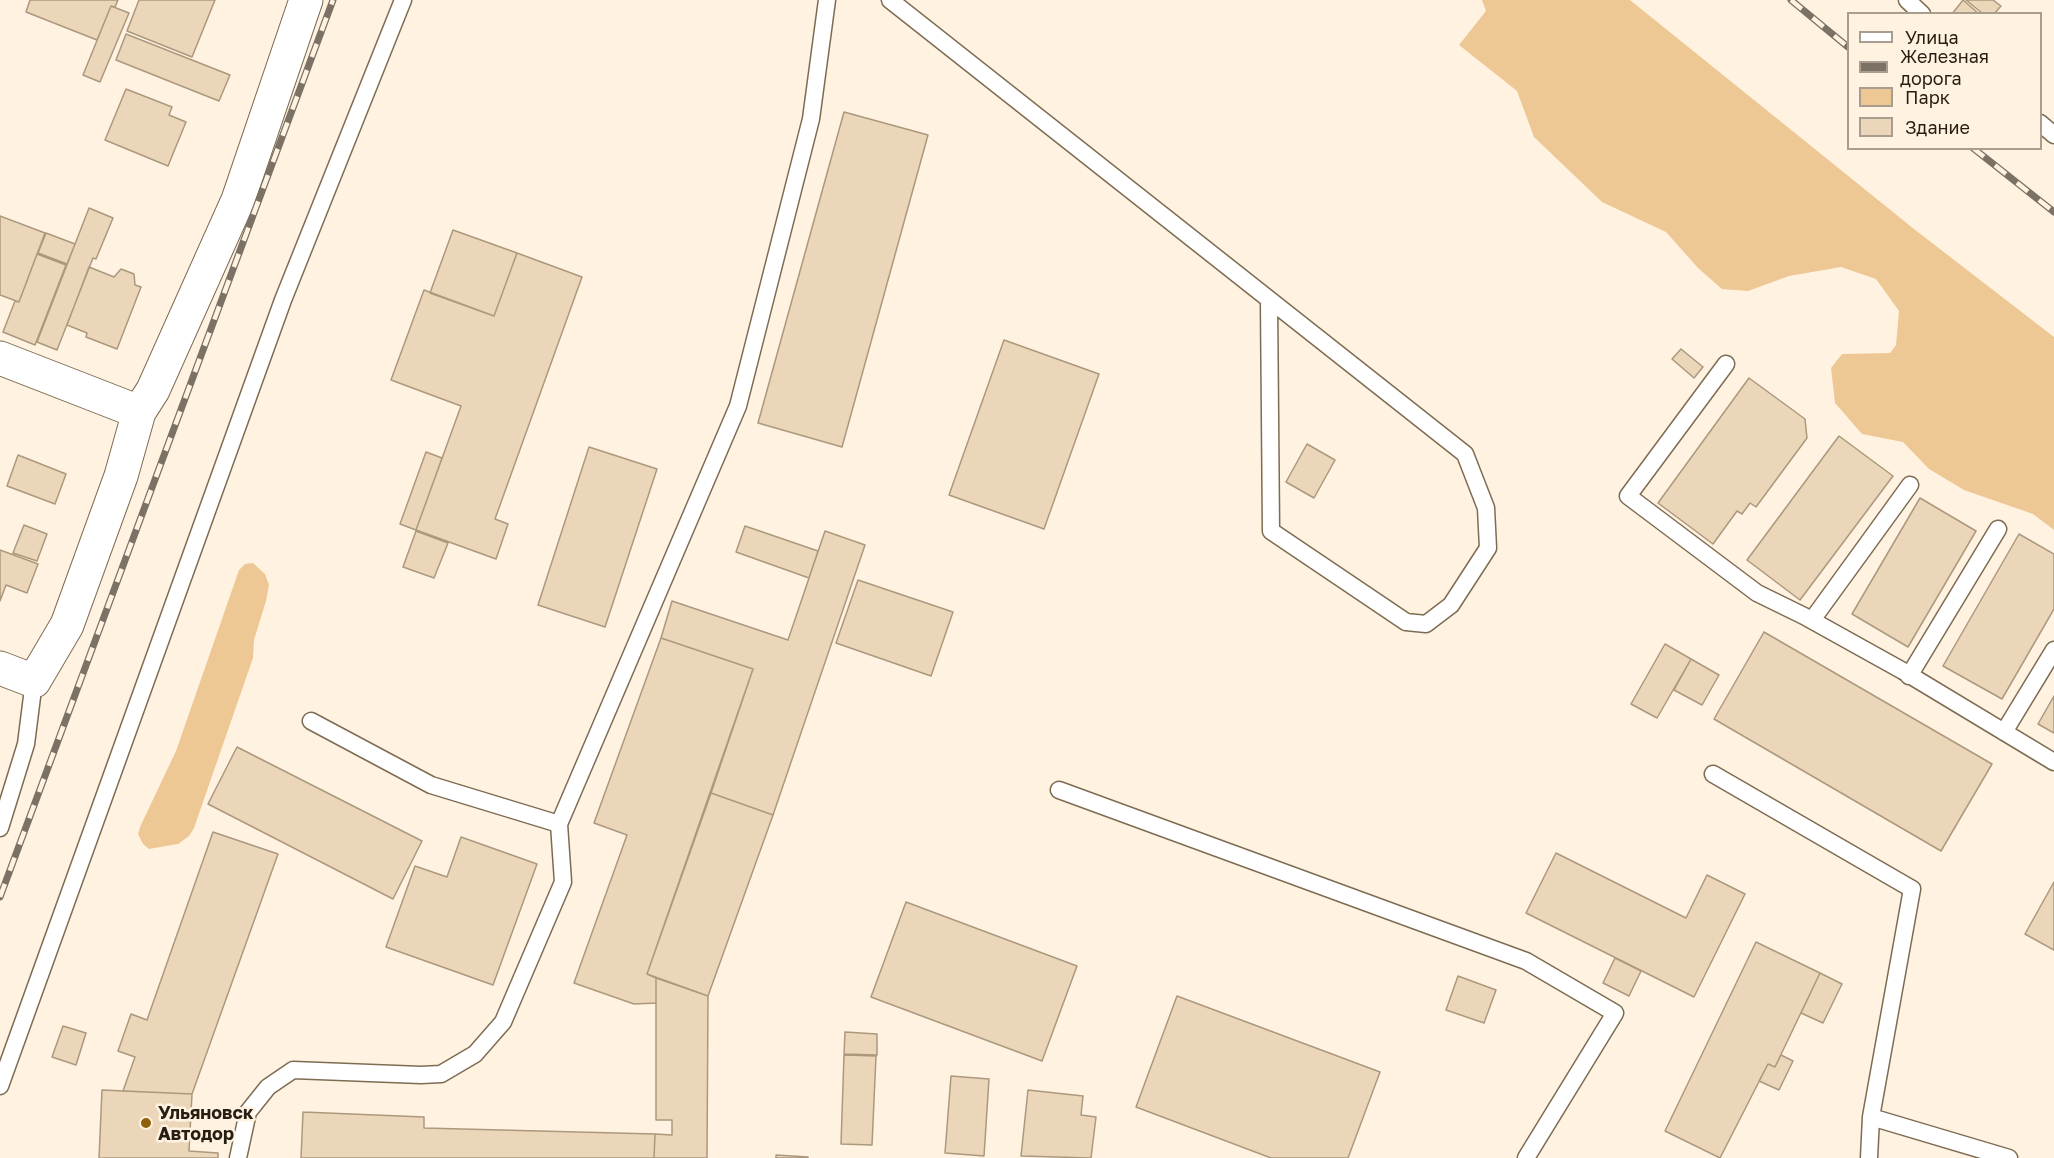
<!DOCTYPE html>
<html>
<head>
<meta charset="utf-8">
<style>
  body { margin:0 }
  #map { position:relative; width:2054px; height:1158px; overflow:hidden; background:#fff2e1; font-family:"Golos Text",sans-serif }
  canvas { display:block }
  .legend { position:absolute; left:1847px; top:12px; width:195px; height:138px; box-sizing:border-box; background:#fff2e1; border:2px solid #a89d8f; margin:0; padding:8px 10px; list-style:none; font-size:18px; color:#261e13 }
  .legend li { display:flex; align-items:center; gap:12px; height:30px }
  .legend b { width:30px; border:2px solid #a89d8f }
</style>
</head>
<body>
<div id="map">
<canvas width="2054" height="1158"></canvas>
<ul class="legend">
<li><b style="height:8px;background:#fff"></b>Улица</li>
<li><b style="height:8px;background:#7b7164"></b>Железная дорога</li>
<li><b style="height:16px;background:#eec894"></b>Парк</li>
<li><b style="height:16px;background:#ecd6ba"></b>Здание</li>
</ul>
</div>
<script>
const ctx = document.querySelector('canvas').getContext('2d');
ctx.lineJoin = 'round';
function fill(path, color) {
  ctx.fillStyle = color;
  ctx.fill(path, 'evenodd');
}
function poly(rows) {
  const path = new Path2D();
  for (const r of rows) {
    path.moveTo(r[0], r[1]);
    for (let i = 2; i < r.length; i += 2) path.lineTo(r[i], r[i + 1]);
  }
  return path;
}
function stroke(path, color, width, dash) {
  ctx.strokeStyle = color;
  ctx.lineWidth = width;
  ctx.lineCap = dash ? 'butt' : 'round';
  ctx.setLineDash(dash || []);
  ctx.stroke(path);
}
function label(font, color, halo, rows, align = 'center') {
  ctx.font = font + ' "Golos Text",sans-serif';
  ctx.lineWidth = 5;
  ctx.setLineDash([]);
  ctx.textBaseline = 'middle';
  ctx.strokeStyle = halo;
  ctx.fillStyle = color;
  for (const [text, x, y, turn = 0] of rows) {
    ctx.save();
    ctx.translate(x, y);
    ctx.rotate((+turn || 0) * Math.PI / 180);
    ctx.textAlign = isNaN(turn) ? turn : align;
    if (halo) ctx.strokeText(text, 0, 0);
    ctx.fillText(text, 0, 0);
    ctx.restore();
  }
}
const green = poly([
  [1482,0,1630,0,1914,229,2054,337,2054,530,2033,514,1964,490,1929,469,1903,442,1862,434,1835,403,1831,368,1842,354,1890,353,1896,345,1899,311,1876,279,1841,267,1789,276,1748,291,1722,289,1698,268,1666,232,1602,202,1534,137,1517,91,1459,45,1486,11],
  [253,563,265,574,269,585,266,601,254,640,253,658,194,828,189,836,178,844,149,849,143,844,138,834,140,827,176,751,239,570,245,564]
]);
const building = poly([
  [30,0,118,0,115,7,111,6,97,40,26,12,30,0],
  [139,0,215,0,192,57,127,31,139,0],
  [1963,0,1979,14,1952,14,1963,0],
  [1966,0,1993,0,2001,6,1994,14,1983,14,1966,0],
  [111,6,129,13,100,82,83,75,111,6],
  [126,34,230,75,219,101,116,60,126,34],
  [126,89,172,107,169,115,186,122,168,166,105,140,126,89],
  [844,112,928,135,842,447,758,423,844,112],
  [89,208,113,218,96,259,93,258,57,350,37,342,89,208],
  [0,216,45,233,19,302,0,295,0,216],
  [453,230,517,253,494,316,430,293,453,230],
  [46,233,75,244,67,264,38,253,46,233],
  [517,253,582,277,495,519,508,524,496,559,416,530,461,406,391,380,424,290,494,316,517,253],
  [37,254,66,265,35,345,3,332,15,301,19,302,37,254],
  [89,267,114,277,121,269,134,274,135,285,141,287,117,349,86,337,87,333,67,325,89,267],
  [1004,340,1099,374,1044,529,949,495,1004,340],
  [1681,349,1703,367,1694,378,1672,359,1681,349],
  [1749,378,1805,419,1807,438,1756,507,1750,503,1742,514,1737,511,1713,544,1658,503,1749,378],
  [1839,436,1893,476,1800,600,1747,560,1839,436],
  [1307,444,1335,460,1314,498,1286,482,1307,444],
  [589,447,657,469,605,627,538,605,589,447],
  [426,452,442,458,416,530,400,524,426,452],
  [18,455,66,474,55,504,7,486,18,455],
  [1920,498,1976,531,1908,647,1852,614,1920,498],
  [24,525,47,534,37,561,13,553,24,525],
  [745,526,818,551,809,578,736,552,745,526],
  [416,531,448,543,434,578,403,567,416,531],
  [825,531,865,545,773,815,711,793,753,669,661,638,672,601,788,640,825,531],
  [2019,534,2054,554,2054,609,2002,699,1943,666,2019,534],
  [0,550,38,564,27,593,6,585,0,601,0,550],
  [858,580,953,612,931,676,836,643,858,580],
  [1764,632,1992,764,1941,851,1714,719,1764,632],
  [661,638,753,669,647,974,656,978,656,1003,634,1004,574,983,627,835,594,823,661,638],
  [1665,644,1691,659,1657,718,1631,704,1665,644],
  [1691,659,1719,675,1702,705,1674,690,1691,659],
  [2054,696,2054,733,2038,724,2054,696],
  [237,747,422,841,393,899,208,804,237,747],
  [711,793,773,815,708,996,647,974,711,793],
  [213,832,278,854,192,1094,123,1091,135,1057,118,1051,131,1014,147,1020,213,832],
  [461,837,537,864,493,985,386,947,415,866,447,877,461,837],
  [1556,853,1686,918,1707,875,1745,894,1694,997,1526,913,1556,853],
  [2054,882,2054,950,2025,934,2054,882],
  [906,902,1077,966,1042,1061,871,997,906,902],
  [1756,942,1820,973,1775,1067,1768,1064,1720,1158,1665,1131,1756,942],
  [1615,958,1641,971,1629,996,1603,983,1615,958],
  [1820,973,1842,984,1823,1023,1801,1013,1820,973],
  [1458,976,1496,990,1484,1023,1446,1010,1458,976],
  [656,978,708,996,707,1158,654,1158,655,1134,672,1135,672,1120,656,1120,656,978],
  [1177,996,1380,1072,1348,1158,1271,1158,1136,1107,1177,996],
  [63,1026,86,1033,76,1065,52,1057,63,1026],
  [845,1032,877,1034,877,1055,844,1054,845,1032],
  [844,1055,876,1056,872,1145,841,1144,844,1055],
  [1781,1055,1793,1061,1779,1090,1759,1081,1768,1064,1775,1067,1781,1055],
  [951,1076,989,1079,984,1156,945,1153,951,1076],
  [102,1090,192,1094,189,1151,218,1153,218,1158,99,1158,102,1090],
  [1028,1090,1083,1096,1081,1115,1096,1117,1091,1158,1021,1156,1028,1090],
  [303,1112,424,1117,424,1128,655,1134,654,1158,301,1158,303,1112],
  [776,1155,808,1157,808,1158,776,1158,776,1155]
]);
const lane = poly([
  [890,0,1465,454,1486,508,1488,548,1451,605,1426,624,1406,622,1271,531,1269,301],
  [1907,0,1922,14],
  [2040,123,2054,135],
  [1726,364,1628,496,1757,593,1804,616,1903,671,2054,762],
  [1812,620,1910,485],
  [1909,676,1998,529],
  [311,721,431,785,559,824],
  [2004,732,2054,650],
  [1713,774,1912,889,1871,1117,1869,1158],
  [1059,790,1526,961,1615,1013,1526,1158],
  [0,828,26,744,34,681],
  [0,1086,283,300,403,0],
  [1871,1117,2009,1158],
  [238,1158,248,1112,268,1087,293,1070,421,1075,441,1074,475,1054,503,1022,563,882,559,824,738,406,811,119,827,0]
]);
const street = poly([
  [0,358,139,412],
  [0,668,34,681,67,625,121,476,139,412,153,390,238,200,306,0]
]);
const rail = poly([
  [1791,0,1848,47],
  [1973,148,2054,212],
  [0,897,333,0]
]);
const markers = [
  [146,1123,6,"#90610d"]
];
const poiNames = [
  ["Ульяновск",158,1113],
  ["Автодор",158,1134]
];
fill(green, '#eec894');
fill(building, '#ecd6ba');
stroke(building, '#ac987d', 1.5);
stroke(lane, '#7e6c52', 19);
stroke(street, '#7e6c52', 35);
stroke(lane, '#fff', 16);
stroke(street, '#fff', 33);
stroke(rail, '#7b7164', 7);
stroke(rail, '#fff2e1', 4.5, [14]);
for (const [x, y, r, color] of markers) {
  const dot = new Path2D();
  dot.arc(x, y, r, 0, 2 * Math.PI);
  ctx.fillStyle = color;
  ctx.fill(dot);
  stroke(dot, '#fff2e1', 2);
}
label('bold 18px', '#261e13', '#fff2e1', poiNames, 'left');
</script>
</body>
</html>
